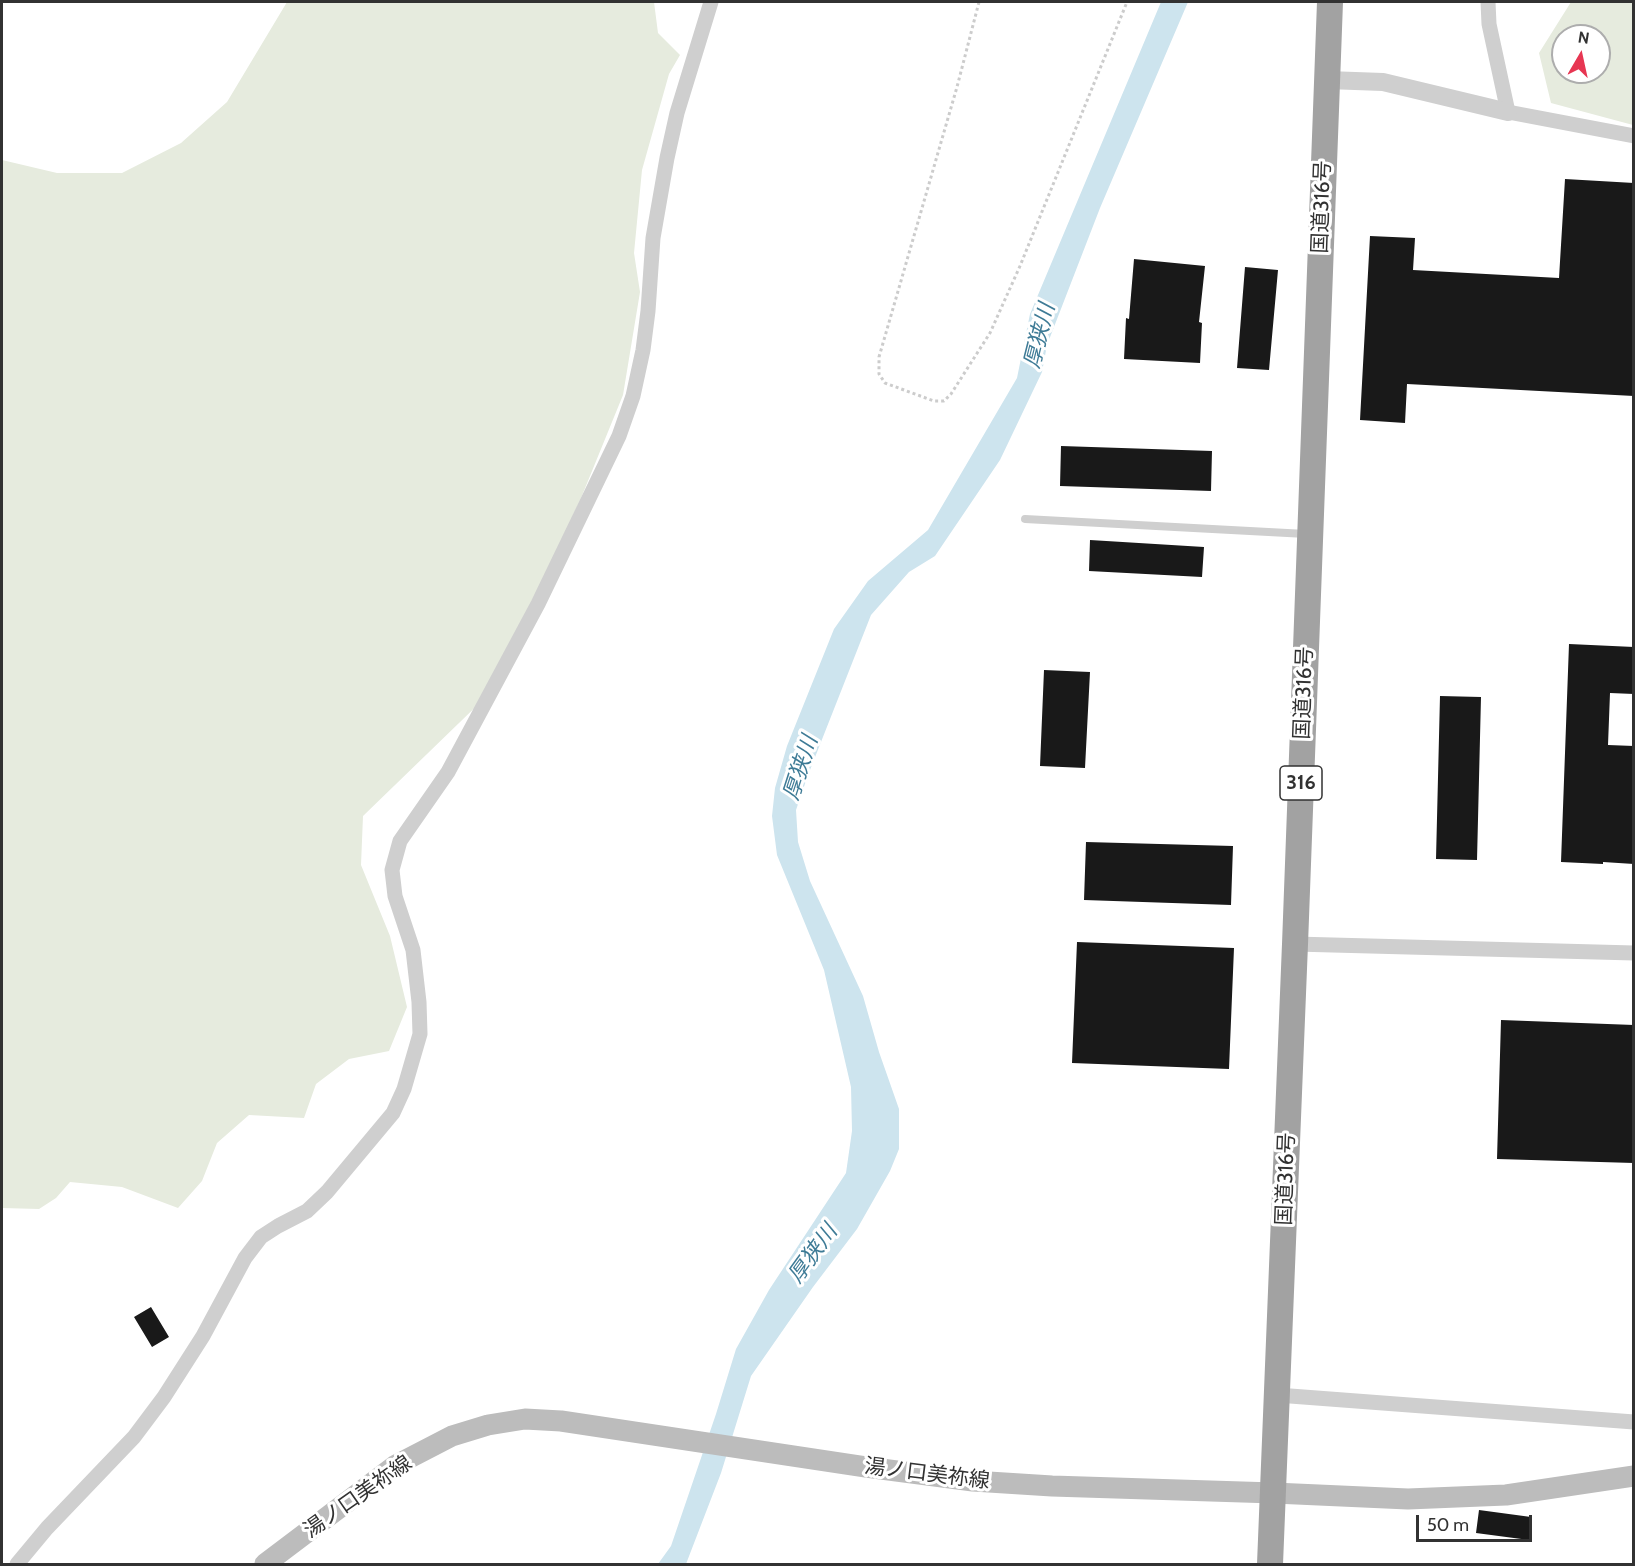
<!DOCTYPE html>
<html>
<head>
<meta charset="utf-8">
<style>
  body { margin:0 }
  #map { position:relative; width:1635px; height:1566px; overflow:hidden; background:#fff; font-family:Cabin,sans-serif }
  canvas { display:block }
  .frame { position:absolute; inset:0; border:3px solid #323232; pointer-events:none }
  .north { position:absolute; left:1551px; top:24px; width:60px; height:60px; box-sizing:border-box; background:#fff; border:2px solid #adadad; border-radius:50%; rotate:9deg; font-size:16px; font-weight:700; line-height:24px; text-align:center; color:#323232 }
  .north::after { content:''; display:block; margin:auto; width:21px; height:27px; background:#e73652; clip-path:polygon(50% 0,100% 100%,50% 72%,0 100%) }
  .scale { position:absolute; left:1416px; top:1515px; width:116px; height:27px; box-sizing:border-box; border:3px solid #323232; border-top:0; padding-left:8px; font-size:18px; line-height:21px; white-space:nowrap; color:#323232; -webkit-text-stroke:4px #fff; paint-order:stroke }
</style>
</head>
<body>
<div id="map">
<canvas width="1635" height="1566"></canvas>
<div class="frame"></div>
<div class="north">N</div>
<div class="scale">50 m</div>
</div>
<script>
const ctx = document.querySelector('canvas').getContext('2d');
ctx.lineJoin = 'round';
function fill(path, color) {
  ctx.fillStyle = color;
  ctx.fill(path, 'evenodd');
}
function poly(rows) {
  const path = new Path2D();
  for (const r of rows) {
    path.moveTo(r[0], r[1]);
    for (let i = 2; i < r.length; i += 2) path.lineTo(r[i], r[i + 1]);
  }
  return path;
}
function stroke(path, color, width, dash) {
  ctx.strokeStyle = color;
  ctx.lineWidth = width;
  ctx.lineCap = dash ? 'butt' : 'round';
  ctx.setLineDash(dash || []);
  ctx.stroke(path);
}
function label(font, color, halo, rows, align = 'center') {
  ctx.font = font + ' Cabin,"Noto Sans JP",sans-serif';
  ctx.lineWidth = 6;
  ctx.setLineDash([]);
  ctx.textBaseline = 'middle';
  ctx.strokeStyle = halo;
  ctx.fillStyle = color;
  for (const [text, x, y, turn = 0] of rows) {
    ctx.save();
    ctx.translate(x, y);
    ctx.rotate((+turn || 0) * Math.PI / 180);
    ctx.textAlign = isNaN(turn) ? turn : align;
    if (halo) ctx.strokeText(text, 0, 0);
    ctx.fillText(text, 0, 0);
    ctx.restore();
  }
}
const green = poly([
  [287,2,654,2,658,33,680,55,669,74,642,170,634,253,640,292,623,395,581,498,491,692,363,816,361,865,390,936,407,1007,389,1051,349,1059,316,1084,304,1118,249,1115,217,1143,202,1181,178,1208,122,1187,70,1182,56,1198,39,1209,2,1208,2,160,57,173,122,173,181,143,227,102],
  [1571,2,1633,2,1633,125,1551,103,1539,53],
  [1563,36,1599,36,1599,72,1563,72]
]);
const water = poly([
  [1161,2,1188,2,1100,208,1047,345,1042,372,1000,460,935,556,909,572,871,615,808,775,796,810,798,842,810,881,863,996,879,1052,899,1109,899,1149,890,1171,857,1229,813,1287,751,1376,721,1473,686,1564,658,1564,671,1546,716,1414,736,1349,769,1290,846,1173,852,1131,851,1087,824,970,777,855,772,816,775,788,787,746,834,629,868,581,928,530,1017,378,1030,314]
]);
const building = poly([
  [1565,179,1634,183,1634,396,1407,384,1405,423,1360,420,1370,236,1415,238,1413,270,1559,278],
  [1134,259,1205,266,1199,322,1202,323,1200,363,1124,359,1126,318,1129,319],
  [1245,267,1278,270,1269,370,1237,368],
  [1061,446,1212,451,1211,491,1060,486],
  [1090,540,1204,547,1202,577,1089,571],
  [1569,644,1634,647,1634,694,1610,693,1608,745,1634,746,1634,864,1603,862,1603,864,1561,862],
  [1044,670,1090,672,1085,768,1040,766],
  [1440,696,1481,697,1477,860,1436,859],
  [1086,842,1233,846,1231,905,1084,900],
  [1077,942,1234,948,1229,1069,1072,1063],
  [1501,1020,1634,1025,1634,1163,1497,1159],
  [151,1307,169,1337,152,1347,134,1317],
  [1479,1510,1531,1517,1529,1540,1476,1533]
]);
const path = poly([
  [979,2,957,87,879,357,879,374,885,383,934,401,944,401,951,394,990,333,1020,266,1127,2]
]);
const service = poly([
  [1025,519,1306,534]
]);
const minor = poly([
  [1488,2,1489,24,1508,112,1634,136],
  [1295,944,1634,953],
  [1277,1395,1634,1422],
  [17,1564,47,1528,134,1437,164,1397,203,1336,245,1258,261,1237,278,1226,307,1211,327,1192,393,1113,404,1089,420,1034,419,1002,413,950,395,896,392,870,400,841,448,772,538,604,619,436,633,396,643,350,648,311,653,238,667,158,677,113,711,2]
]);
const tertiary = poly([
  [1327,80,1383,82,1508,112]
]);
const secondary = poly([
  [265,1564,396,1465,452,1436,488,1425,525,1419,561,1421,866,1467,973,1481,1052,1486,1274,1493,1408,1499,1506,1495,1634,1476]
]);
const trunk = poly([
  [1270,1564,1295,944,1330,2]
]);
const shields = [
  [1301,783,42]
];
const shieldNames = [
  ["316",1301,783]
];
const streetNames = [
  ["国道316号",1322,207,-88],
  ["国道316号",1304,693,-88],
  ["国道316号",1286,1179,-88],
  ["湯ノ口美祢線",927,1474,7],
  ["湯ノ口美祢線",358,1497,-35]
];
const waterNames = [
  ["厚狭川",1040,336,-76],
  ["厚狭川",801,768,-72],
  ["厚狭川",813,1254,-54]
];
fill(green, '#e6ebde');
fill(water, '#cde4ee');
fill(building, '#191919');
stroke(path, '#ccc', 3, [3, 3]);
stroke(service, '#cfcfcf', 8);
stroke(minor, '#cfcfcf', 15);
stroke(tertiary, '#cfcfcf', 18);
stroke(secondary, '#bcbcbc', 21);
stroke(trunk, '#a2a2a2', 26);
for (const [x, y, w] of shields) {
  const box = new Path2D();
  box.roundRect(x - w / 2, y - 17, w, 34, 4.5);
  ctx.fillStyle = '#fff';
  ctx.fill(box);
  stroke(box, '#323232', 1.5);
}
label('bold 20px', '#323232', null, shieldNames);
label('21px', '#323232', '#fff', streetNames);
label('italic 22px', '#3e7b96', '#fff', waterNames);
</script>
</body>
</html>
